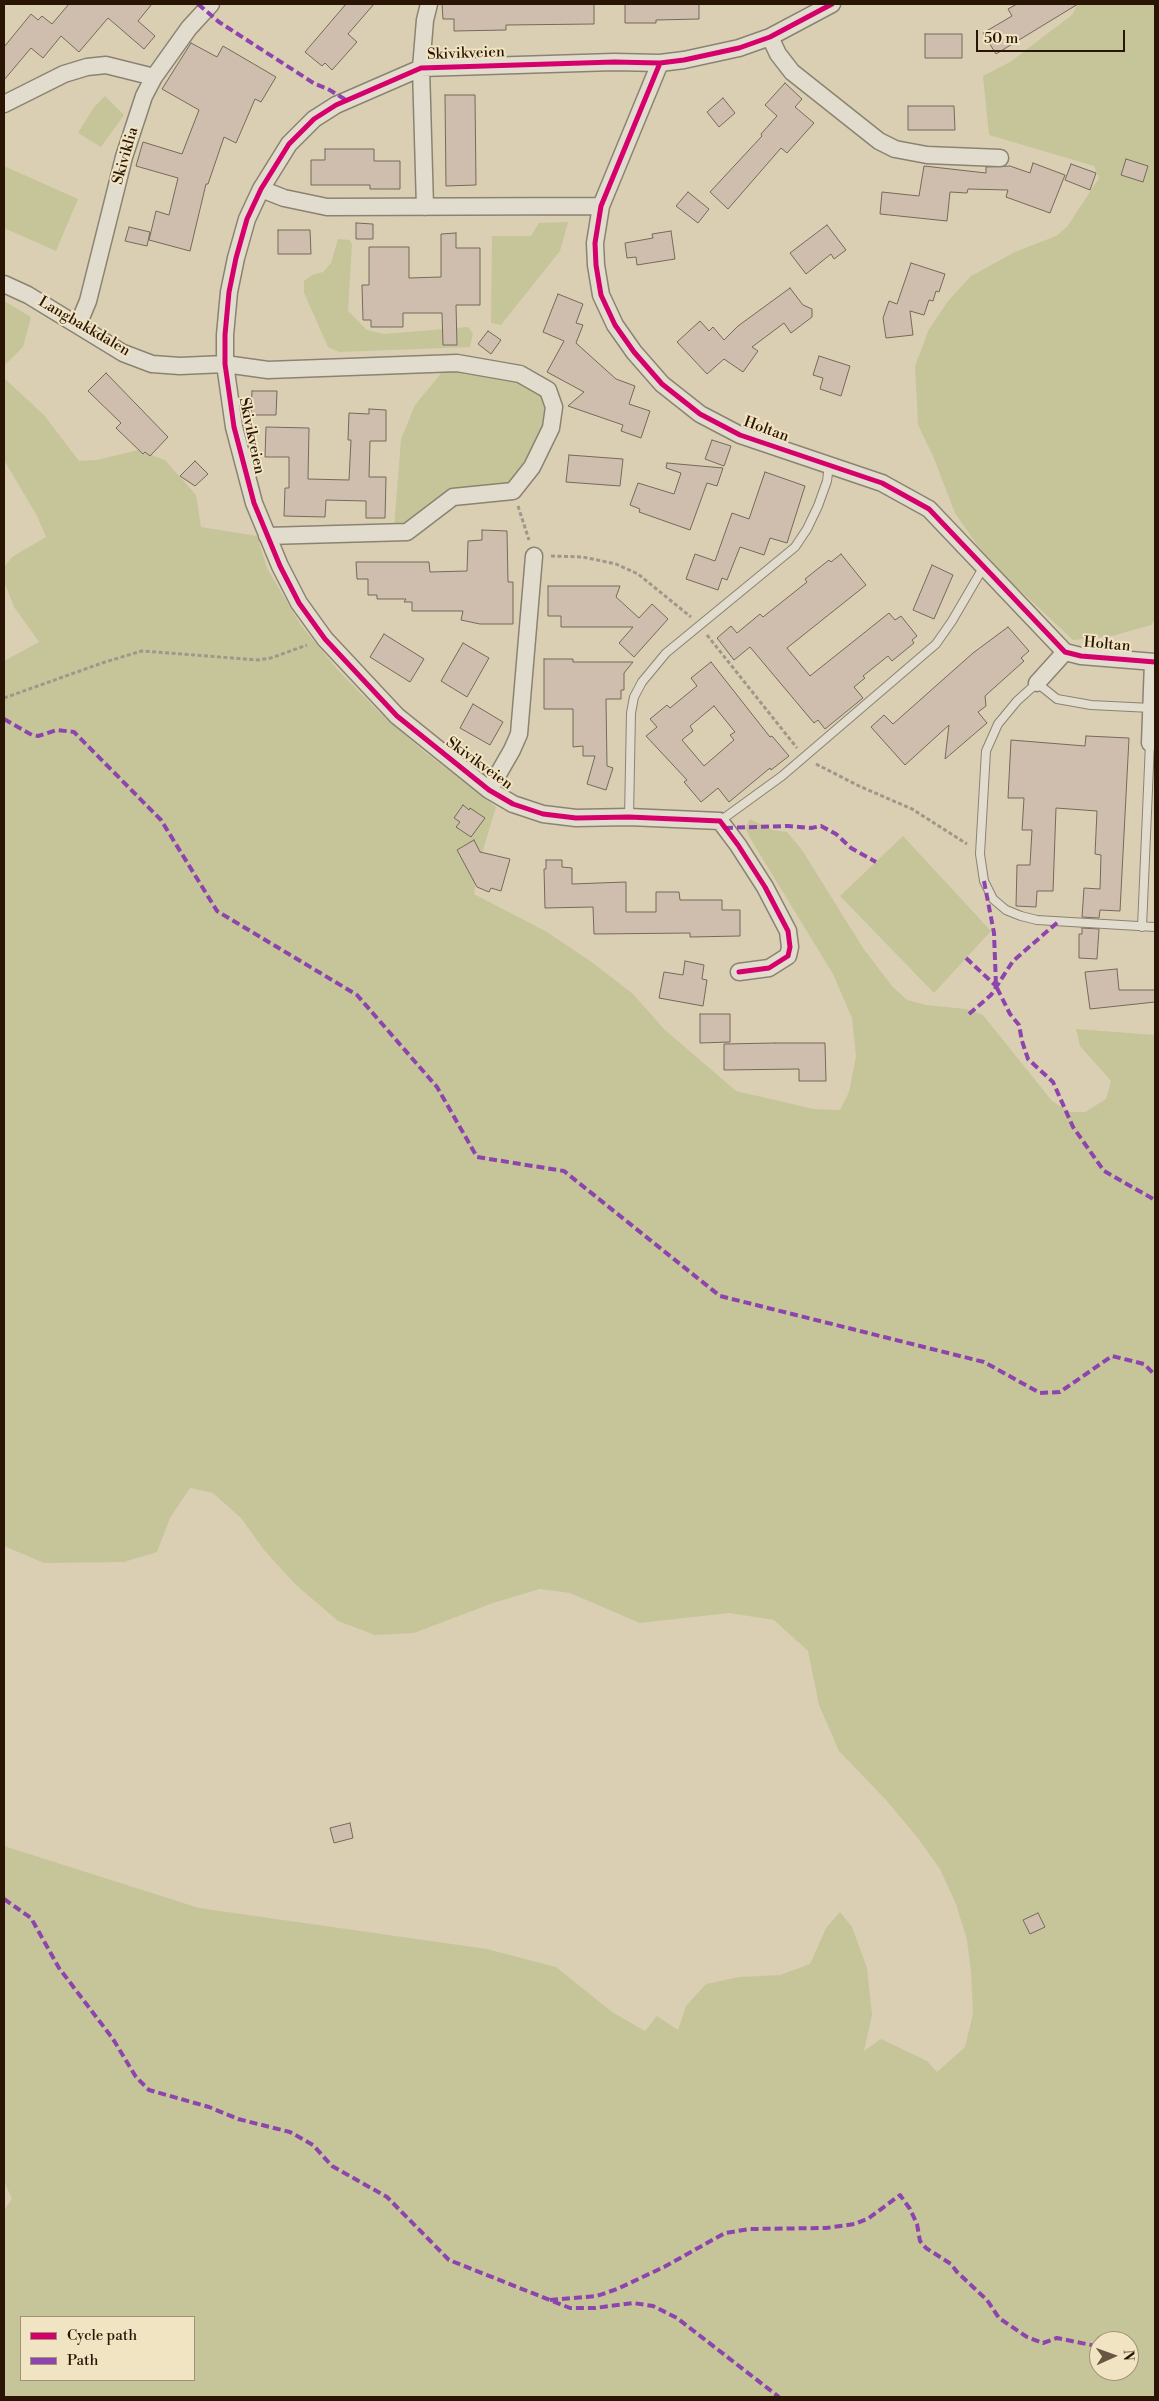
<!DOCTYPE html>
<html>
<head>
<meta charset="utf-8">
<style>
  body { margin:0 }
  #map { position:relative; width:1159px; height:2401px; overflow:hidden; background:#dacfb3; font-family:"Libre Bodoni",serif }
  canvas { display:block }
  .frame { position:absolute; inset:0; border:5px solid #2a1505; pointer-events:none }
  .legend { position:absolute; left:20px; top:2316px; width:175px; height:65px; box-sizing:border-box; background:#f1e4c3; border:1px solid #a19177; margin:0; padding:6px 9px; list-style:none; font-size:15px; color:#2a1505 }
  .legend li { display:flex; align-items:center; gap:10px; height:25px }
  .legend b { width:25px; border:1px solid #a19177 }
  .north { position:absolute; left:1089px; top:2331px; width:50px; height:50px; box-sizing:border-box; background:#f1e4c3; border:1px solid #a19177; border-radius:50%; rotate:88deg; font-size:14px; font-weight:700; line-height:20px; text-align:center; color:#2a1505 }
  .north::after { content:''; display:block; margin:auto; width:18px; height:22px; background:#685642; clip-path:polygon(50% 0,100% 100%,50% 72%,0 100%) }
  .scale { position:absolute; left:976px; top:30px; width:149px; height:22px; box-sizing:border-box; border:2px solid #2a1505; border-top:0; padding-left:6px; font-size:15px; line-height:18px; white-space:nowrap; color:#2a1505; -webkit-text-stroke:4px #f1e4c3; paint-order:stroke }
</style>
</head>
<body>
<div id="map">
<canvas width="1159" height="2401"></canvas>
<div class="frame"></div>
<ul class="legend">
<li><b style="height:6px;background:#d6006c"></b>Cycle path</li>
<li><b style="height:6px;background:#8e44ad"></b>Path</li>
</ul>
<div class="north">N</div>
<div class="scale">50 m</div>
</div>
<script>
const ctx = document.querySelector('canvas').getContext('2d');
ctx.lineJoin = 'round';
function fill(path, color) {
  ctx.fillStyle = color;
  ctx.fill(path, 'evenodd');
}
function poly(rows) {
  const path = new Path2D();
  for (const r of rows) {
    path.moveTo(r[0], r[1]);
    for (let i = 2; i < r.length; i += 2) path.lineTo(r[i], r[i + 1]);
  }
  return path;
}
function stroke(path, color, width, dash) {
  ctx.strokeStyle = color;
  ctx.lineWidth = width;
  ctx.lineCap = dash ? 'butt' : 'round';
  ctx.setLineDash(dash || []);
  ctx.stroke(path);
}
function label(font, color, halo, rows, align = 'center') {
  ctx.font = font + ' "Libre Bodoni",serif';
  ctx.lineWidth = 4;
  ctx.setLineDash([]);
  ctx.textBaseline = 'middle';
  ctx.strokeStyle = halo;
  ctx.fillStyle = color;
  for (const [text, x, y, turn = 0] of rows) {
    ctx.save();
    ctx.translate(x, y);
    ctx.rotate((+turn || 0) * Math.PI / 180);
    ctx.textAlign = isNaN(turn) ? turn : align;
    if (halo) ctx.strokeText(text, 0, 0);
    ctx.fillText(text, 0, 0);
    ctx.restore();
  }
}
const green = poly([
  [1078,4,1155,4,1155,620,1151,625,1112,636,1073,640,1010,581,977,545,955,513,933,456,918,425,915,366,929,329,948,301,971,276,1015,252,1056,236,1067,227,1099,178,1094,166,989,135,983,76,1010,62,1072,15],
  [105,96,124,115,101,147,78,133,94,107],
  [4,166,78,199,56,251,4,228],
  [568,222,560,251,501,325,491,323,492,236,531,236,539,223],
  [338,239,350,240,352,245,348,311,367,330,384,334,468,327,473,333,470,347,339,352,328,347,304,293,304,281,312,275,323,272,331,263],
  [4,301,31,317,23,347,4,366],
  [457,368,514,378,543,392,548,415,527,463,512,479,501,486,407,525,394,528,401,439,415,405,442,372],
  [4,378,44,415,79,461,97,460,138,450,165,460,196,495,201,527,257,536,267,568,300,624,337,669,379,712,421,749,496,807,478,867,474,894,547,932,593,963,633,994,664,1029,736,1091,814,1109,840,1110,849,1092,856,1056,852,1018,833,974,753,843,745,828,750,819,772,830,787,832,802,850,863,948,892,986,907,1000,926,1005,967,1009,983,1015,1052,1101,1070,1112,1085,1112,1106,1099,1111,1081,1080,1046,1076,1029,1155,1035,1155,2397,4,2397,4,2210,12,2199,4,2181,4,1846,199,1908,487,1949,556,1967,612,2012,645,2031,657,2016,678,2030,686,2006,706,1984,739,1977,780,1975,810,1964,826,1928,840,1912,852,1927,867,1968,872,2015,864,2051,881,2039,927,2061,937,2072,965,2047,973,2014,971,1972,967,1940,956,1904,940,1869,917,1837,886,1800,839,1751,819,1705,808,1651,774,1620,729,1613,640,1623,570,1593,540,1589,493,1603,414,1633,375,1635,338,1621,295,1584,264,1550,241,1518,213,1493,190,1488,170,1518,157,1552,124,1562,44,1563,4,1546,4,661,39,642,14,607,4,581,4,567,12,557,46,537,36,514,4,460],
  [21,2317,194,2317,194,2380,21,2380],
  [1099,2341,1129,2341,1129,2371,1099,2371],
  [903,836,991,931,934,993,840,896]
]);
const building = poly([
  [69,4,152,4,138,21,155,36,144,49,108,18,79,52,61,36,43,58,31,48,4,80,4,47,31,14,38,20,42,16,52,24,69,4],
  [346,4,374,4,348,34,357,42,332,70,325,63,322,66,305,52,346,4],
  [442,4,594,4,594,24,506,25,506,30,454,31,454,19,443,19,442,4],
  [625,4,699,4,699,19,656,20,656,23,625,23,625,4],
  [1017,4,1078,4,996,54,983,33,1012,16,1008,9,1017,4],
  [925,34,962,34,962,58,925,58,925,34],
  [191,43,217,57,223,46,276,77,261,102,255,99,236,143,224,137,208,184,206,184,190,251,149,240,156,211,169,215,178,178,136,166,143,142,182,154,199,110,162,89,191,43],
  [785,83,802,99,795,107,814,123,787,153,781,148,728,209,710,192,762,136,761,134,777,116,765,105,785,83],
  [445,95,475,95,476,185,446,186,445,95],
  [723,98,735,113,719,127,707,112,723,98],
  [908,106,954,106,955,130,908,130,908,106],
  [325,149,374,149,374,161,400,161,400,189,370,189,370,185,311,185,311,160,325,160,325,149],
  [1126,159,1148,166,1143,182,1121,175,1126,159],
  [1033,163,1065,175,1050,213,1006,197,1008,190,968,189,967,193,950,192,947,221,880,214,882,192,919,196,924,166,986,173,986,167,1010,166,1030,173,1033,163],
  [1071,164,1096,173,1090,190,1065,180,1071,164],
  [688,192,709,209,698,223,676,206,688,192],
  [356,223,373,224,373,239,356,239,356,223],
  [827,225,846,250,834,259,831,254,806,274,790,253,827,225],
  [129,227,150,232,147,246,125,241,129,227],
  [278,230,310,230,311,254,278,254,278,230],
  [671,231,675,259,637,265,636,257,627,258,625,243,653,238,652,234,671,231],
  [456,233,456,248,480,248,480,305,456,305,457,345,443,345,442,313,403,313,403,327,371,327,371,320,363,320,362,285,369,285,369,247,409,247,409,278,441,277,441,234,456,233],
  [911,263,945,274,939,292,936,291,933,301,929,300,924,315,910,311,913,335,886,338,883,318,889,301,897,304,911,263],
  [790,288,803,305,812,309,812,317,791,333,784,323,752,347,758,351,743,372,724,359,707,374,677,342,700,321,709,331,713,327,724,340,738,326,790,288],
  [558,294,583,304,576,323,583,325,576,343,616,379,635,386,629,404,650,411,641,438,621,431,623,425,568,406,584,392,547,372,564,341,543,332,558,294],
  [488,331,501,340,491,354,478,344,488,331],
  [819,356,850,366,841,396,820,389,823,378,813,375,819,356],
  [106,373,168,437,150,456,145,452,143,454,116,428,121,423,88,391,106,373],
  [252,391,277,391,276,415,251,415,252,391],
  [369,409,386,410,386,441,370,441,369,477,386,477,385,518,366,518,366,501,326,500,325,517,284,516,285,488,289,488,289,457,265,457,266,427,309,428,308,479,349,480,351,440,348,440,349,413,369,414,369,409],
  [712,440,731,446,724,466,705,459,712,440],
  [569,455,623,459,620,486,566,482,569,455],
  [195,461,208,474,195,486,180,476,195,461],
  [667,463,723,468,717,486,707,483,690,530,639,512,640,509,630,505,638,483,674,494,681,473,666,468,667,463],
  [765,472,805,486,787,543,770,538,764,555,740,547,727,580,722,578,718,590,686,579,695,554,715,561,732,513,749,519,765,472],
  [482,530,507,531,508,582,513,582,513,624,480,624,461,620,463,611,412,611,412,602,404,602,406,599,377,599,377,595,368,595,368,579,357,579,356,562,429,562,430,572,467,571,468,541,482,540,482,530],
  [841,554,866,585,787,648,810,676,889,613,895,620,901,616,917,636,912,640,914,643,892,661,888,656,863,676,865,678,854,687,863,698,825,729,818,720,814,723,750,647,734,660,717,638,731,626,737,633,760,614,763,617,807,582,805,579,829,560,831,562,841,554],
  [932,565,953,575,934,619,913,610,932,565],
  [548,586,620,586,616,597,639,618,652,604,668,619,634,657,619,643,633,627,561,627,561,616,548,616,548,586],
  [1008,627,1029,651,1021,658,1024,661,985,696,986,706,978,712,987,723,945,759,949,725,905,765,871,727,884,715,893,724,973,653,1008,627],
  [384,634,424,659,410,682,370,657,384,634],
  [463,643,489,658,467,697,441,681,463,643],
  [544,659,573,659,573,662,633,662,624,673,624,690,621,690,621,699,606,699,607,766,613,768,606,790,587,784,595,756,583,756,583,746,573,747,573,709,544,709,544,659],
  [711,662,770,737,772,736,789,756,771,770,770,768,729,802,718,788,701,802,684,782,687,780,646,736,657,727,650,719,667,705,670,708,697,686,691,678,711,662],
  [714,706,735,732,730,735,734,740,704,766,682,740,693,731,690,726,714,706],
  [473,704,503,722,490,745,460,728,473,704],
  [1086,736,1129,738,1120,911,1100,910,1099,918,1082,917,1084,888,1100,889,1101,855,1095,854,1097,811,1056,808,1053,891,1037,891,1036,907,1016,906,1017,865,1030,865,1032,830,1022,830,1024,798,1008,798,1011,740,1085,746,1086,736],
  [463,805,469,810,470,808,485,818,471,837,456,827,460,822,454,818,463,805],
  [474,840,480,852,510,859,501,891,491,888,489,892,477,887,457,850,474,840],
  [546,860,562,860,562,867,572,868,572,884,626,882,626,912,656,912,656,892,679,892,680,900,722,900,722,910,740,910,740,936,690,937,690,933,594,934,593,907,545,908,544,869,546,869,546,860],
  [1082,928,1099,929,1097,959,1079,958,1079,934,1082,934,1082,928],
  [685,961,704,965,702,979,707,980,703,1006,659,998,664,972,683,975,685,961],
  [1117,969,1119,990,1155,990,1155,1002,1090,1009,1085,972,1117,969],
  [700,1014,730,1014,730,1042,700,1043,700,1014],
  [775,1043,825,1043,826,1081,799,1081,799,1069,724,1070,724,1044,775,1043],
  [350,1823,353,1838,334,1843,330,1828,350,1823],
  [1038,1913,1045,1927,1030,1934,1023,1920,1038,1913]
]);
const path = poly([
  [518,506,529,540],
  [551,556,583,557,616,564,638,574,691,617],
  [707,635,797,748],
  [4,698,105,662,142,651,258,660,271,658,307,645],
  [816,764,859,786,912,809,967,844]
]);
const lane = poly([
  [1151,708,1091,705,1057,699,1037,683,1017,701,998,724,986,751,980,854,984,881,993,899,1006,910,1021,916,1037,920,1155,927],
  [629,817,631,713,634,697,642,682,666,653,795,547,807,529,818,506,827,481,829,465],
  [720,821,782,776,936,644,952,621,983,568],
  [1142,927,1150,743]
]);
const street = poly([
  [770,37,778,54,792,72,879,141,895,149,927,155,1000,158],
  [660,63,601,206,595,243,596,265,601,295,615,325,634,352,662,384,700,414,740,435,882,483,929,509,1065,652,1081,656,1155,662],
  [4,104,64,74,87,67,106,65,154,77],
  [261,189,284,198,327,207,601,206],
  [425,207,421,68,425,20,429,4],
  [4,284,28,295,123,353,152,364,180,366,225,364,268,370,457,363,520,374,548,390,554,407,551,428,532,467,513,491,453,497,407,532,267,536],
  [78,325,88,301,124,157,144,96,154,77,189,28,211,4],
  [1037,683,1065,652],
  [1150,743,1153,662],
  [489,790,512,750,519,734,534,556],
  [739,972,769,968,788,956,790,947,788,931,765,887,738,845,720,821,629,817,576,818,543,814,513,804,489,790,397,716,325,639,299,603,280,566,254,503,234,427,225,364,225,335,229,292,236,258,247,219,261,189,289,144,314,119,336,105,421,68,614,62,660,63,684,60,739,48,770,37,832,4]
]);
const quiet = poly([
  [198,4,219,22,315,84,328,89,346,100],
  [4,719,32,735,38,736,57,730,74,732,161,820,217,911,357,995,437,1087,477,1157,564,1171,720,1296,984,1362,1040,1393,1060,1392,1112,1356,1144,1364,1155,1375],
  [725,828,788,826,811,828,821,826,836,834,851,848,876,862],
  [984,881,994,933,996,986,1010,1014,1019,1025,1022,1041,1028,1059,1053,1082,1073,1127,1104,1171,1155,1200],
  [966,958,996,986],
  [969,1014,991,995,1013,961,1059,921],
  [4,1899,31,1918,59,1968,113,2039,136,2077,149,2090,209,2107,238,2119,290,2132,313,2145,332,2166,387,2197,449,2260,570,2308,595,2308,633,2303,653,2306,677,2318,779,2397],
  [550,2300,597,2296,617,2289,664,2267,725,2233,750,2229,826,2228,855,2224,869,2218,900,2195,910,2209,917,2224,920,2241,926,2248,951,2264,957,2272,987,2300,999,2318,1027,2337,1043,2343,1057,2338,1096,2346]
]);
const cycleway = poly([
  [660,63,601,206,595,243,596,265,601,295,615,325,634,352,662,384,700,414,740,435,882,483,929,509,1065,652,1081,656,1155,662],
  [739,972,769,968,788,956,790,947,788,931,765,887,738,845,720,821,629,817,576,818,543,814,513,804,489,790,397,716,325,639,299,603,280,566,254,503,234,427,225,364,225,335,229,292,236,258,247,219,261,189,289,144,314,119,336,105,421,68,614,62,660,63,684,60,739,48,770,37,832,4]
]);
const streetNames = [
  ["Skivikveien",466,54,-2],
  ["Skiviklia",126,156,-74],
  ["Langbakkdalen",84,327,30],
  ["Holtan",766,430,20],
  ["Skivikveien",251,436,78],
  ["Holtan",1107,645,5],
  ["Skivikveien",479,764,36]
];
fill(green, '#c6c59a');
fill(building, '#cfbead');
stroke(building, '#736a5a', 1);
stroke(lane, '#8b8371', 10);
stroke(street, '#8b8371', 19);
stroke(path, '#9e988c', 3, [4, 2.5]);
stroke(lane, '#e1dccd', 8);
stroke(street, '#e1dccd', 16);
stroke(quiet, '#8e44ad', 4, [8, 4]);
stroke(cycleway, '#d6006c', 5);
label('15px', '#2a1505', '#f1e4c3', streetNames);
</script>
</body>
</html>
